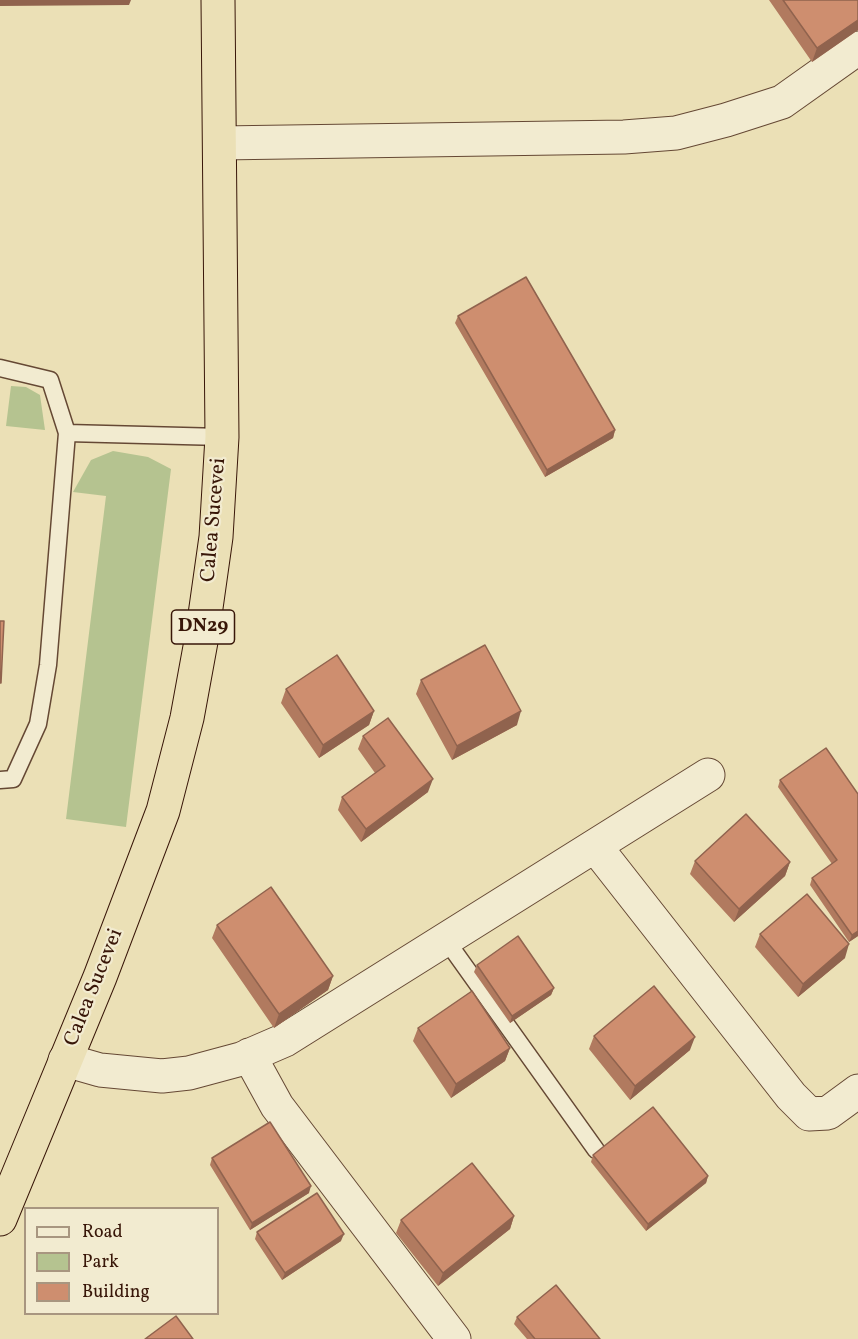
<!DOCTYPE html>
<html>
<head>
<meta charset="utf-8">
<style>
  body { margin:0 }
  #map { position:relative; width:858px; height:1339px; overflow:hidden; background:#ebe0b6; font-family:Vollkorn,serif }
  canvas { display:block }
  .legend { position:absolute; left:24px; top:1207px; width:195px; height:108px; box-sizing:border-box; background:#f2ebd0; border:2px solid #a89680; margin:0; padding:8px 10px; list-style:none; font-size:18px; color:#381608 }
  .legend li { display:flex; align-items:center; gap:12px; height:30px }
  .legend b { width:30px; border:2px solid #a89680 }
</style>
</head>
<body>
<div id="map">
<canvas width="858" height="1339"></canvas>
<ul class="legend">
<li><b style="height:8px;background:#f2ebd0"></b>Road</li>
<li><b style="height:16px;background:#b5c390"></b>Park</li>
<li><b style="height:16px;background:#ce8e6f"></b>Building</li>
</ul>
</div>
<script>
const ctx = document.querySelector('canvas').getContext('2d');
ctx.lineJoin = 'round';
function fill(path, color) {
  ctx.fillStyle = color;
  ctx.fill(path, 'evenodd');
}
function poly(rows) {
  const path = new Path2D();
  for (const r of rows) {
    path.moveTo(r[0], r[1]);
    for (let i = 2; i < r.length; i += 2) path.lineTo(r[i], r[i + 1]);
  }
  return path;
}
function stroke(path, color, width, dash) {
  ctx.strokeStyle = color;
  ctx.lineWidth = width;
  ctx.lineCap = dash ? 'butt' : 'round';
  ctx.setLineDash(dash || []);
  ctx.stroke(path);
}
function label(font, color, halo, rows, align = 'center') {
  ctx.font = font + ' Vollkorn,serif';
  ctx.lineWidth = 4.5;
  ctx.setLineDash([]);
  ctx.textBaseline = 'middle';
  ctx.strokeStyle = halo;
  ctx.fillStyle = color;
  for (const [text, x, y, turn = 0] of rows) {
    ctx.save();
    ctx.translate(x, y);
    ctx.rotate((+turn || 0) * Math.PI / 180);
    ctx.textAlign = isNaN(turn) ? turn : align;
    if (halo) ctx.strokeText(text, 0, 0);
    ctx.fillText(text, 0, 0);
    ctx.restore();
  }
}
const green = poly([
  [11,386,26,387,40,395,45,430,6,426],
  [113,451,148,457,171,469,126,827,66,819,106,496,73,492,91,460]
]);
const lane = poly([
  [0,368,50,380,67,433,48,665,38,724,13,779,0,780],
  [67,433,222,437],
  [446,940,596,1150]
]);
const street = poly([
  [220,143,624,137,676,133,726,120,782,102,858,48],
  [595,846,791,1096,809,1114,828,1113,858,1091],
  [249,1055,277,1106,454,1339],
  [65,1060,100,1070,162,1076,189,1073,241,1059,285,1040,708,775]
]);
const highway = poly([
  [0,1219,100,977,163,811,187,718,202,636,216,537,222,437,218,0]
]);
const wall = poly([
  [769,0,858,0,858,30,812,62],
  [458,316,615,430,613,438,545,477,455,323],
  [421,680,517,725,452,760,416,694],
  [286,689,374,711,369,725,319,758,281,703],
  [363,736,428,792,361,842,338,810,342,797,375,773,358,749],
  [780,780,858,794,858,936,849,942,810,885,812,878,832,864,778,787],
  [695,861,790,862,785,876,734,922,690,874],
  [217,925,333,976,328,990,274,1028,212,938],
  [760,934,845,958,798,997,755,947],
  [477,965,554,988,551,995,510,1023,474,972],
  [418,1028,510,1048,505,1061,451,1098,413,1041],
  [594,1036,690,1050,630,1100,589,1049],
  [593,1155,708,1176,706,1183,646,1231,591,1162],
  [212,1158,309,1193,250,1230,210,1165],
  [514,1216,510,1229,438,1286,396,1233,401,1220],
  [257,1232,341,1241,282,1280,255,1239],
  [517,1317,600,1339,527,1339,514,1324]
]);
const shadedWall = poly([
  [0,0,131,0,129,5,0,6],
  [858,20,858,30,812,62,817,48],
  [615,430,613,438,545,477,547,470],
  [374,711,369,725,319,758,323,745],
  [521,711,517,725,452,760,457,746],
  [433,779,428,792,361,842,366,829],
  [790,862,785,876,734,922,739,909],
  [858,931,858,936,849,942,852,935],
  [849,944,845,958,798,997,803,984],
  [333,976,328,990,274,1028,279,1014],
  [554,988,551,995,510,1023,512,1016],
  [695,1037,690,1050,630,1100,635,1086],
  [510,1048,505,1061,451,1098,456,1084],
  [708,1176,706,1183,646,1231,648,1224],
  [311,1186,309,1193,250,1230,252,1223],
  [514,1216,510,1229,438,1286,443,1273],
  [344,1234,341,1241,282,1280,285,1273]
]);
const building = poly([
  [783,0,858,0,858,20,817,48,783,0],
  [526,277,615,430,547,470,458,316,526,277],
  [0,621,4,621,1,683,0,683,0,621],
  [485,645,521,711,457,746,421,680,485,645],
  [337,655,374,711,323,745,286,689,337,655],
  [388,718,433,779,366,829,342,797,385,766,363,736,388,718],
  [826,748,858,794,858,931,852,935,812,878,837,860,780,780,826,748],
  [746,814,790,862,739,909,695,861,746,814],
  [271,887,333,976,279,1014,217,925,271,887],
  [807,894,849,944,803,984,760,934,807,894],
  [518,936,554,988,512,1016,477,965,518,936],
  [654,986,695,1037,635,1086,594,1036,654,986],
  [472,991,510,1048,456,1084,418,1028,472,991],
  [653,1107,708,1176,648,1224,593,1155,653,1107],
  [270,1122,311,1186,252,1223,212,1158,270,1122],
  [472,1163,514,1216,443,1273,401,1220,472,1163],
  [317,1193,344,1234,285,1273,257,1232,317,1193],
  [556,1285,600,1339,535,1339,517,1317,556,1285],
  [176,1316,193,1339,145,1339,176,1316]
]);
const shields = [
  [203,627,63]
];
const shieldNames = [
  ["DN29",203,627]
];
const streetNames = [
  ["Calea Sucevei",215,520,-85],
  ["Calea Sucevei",95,988,-68]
];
fill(green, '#b5c390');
stroke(lane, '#654834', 19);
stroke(street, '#654834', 35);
stroke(highway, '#381608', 35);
stroke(lane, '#f2ebd0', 16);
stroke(street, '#f2ebd0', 33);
stroke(highway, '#ebe0b6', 33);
fill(wall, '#b17a5f');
fill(shadedWall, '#90634e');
fill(building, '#ce8e6f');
stroke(building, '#90634e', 1.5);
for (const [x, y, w] of shields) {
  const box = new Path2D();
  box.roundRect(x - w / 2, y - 17, w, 34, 4.5);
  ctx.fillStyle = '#f2ebd0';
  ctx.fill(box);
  stroke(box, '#381608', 1.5);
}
label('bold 20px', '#381608', null, shieldNames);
label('21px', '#381608', '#f2ebd0', streetNames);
</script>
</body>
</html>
